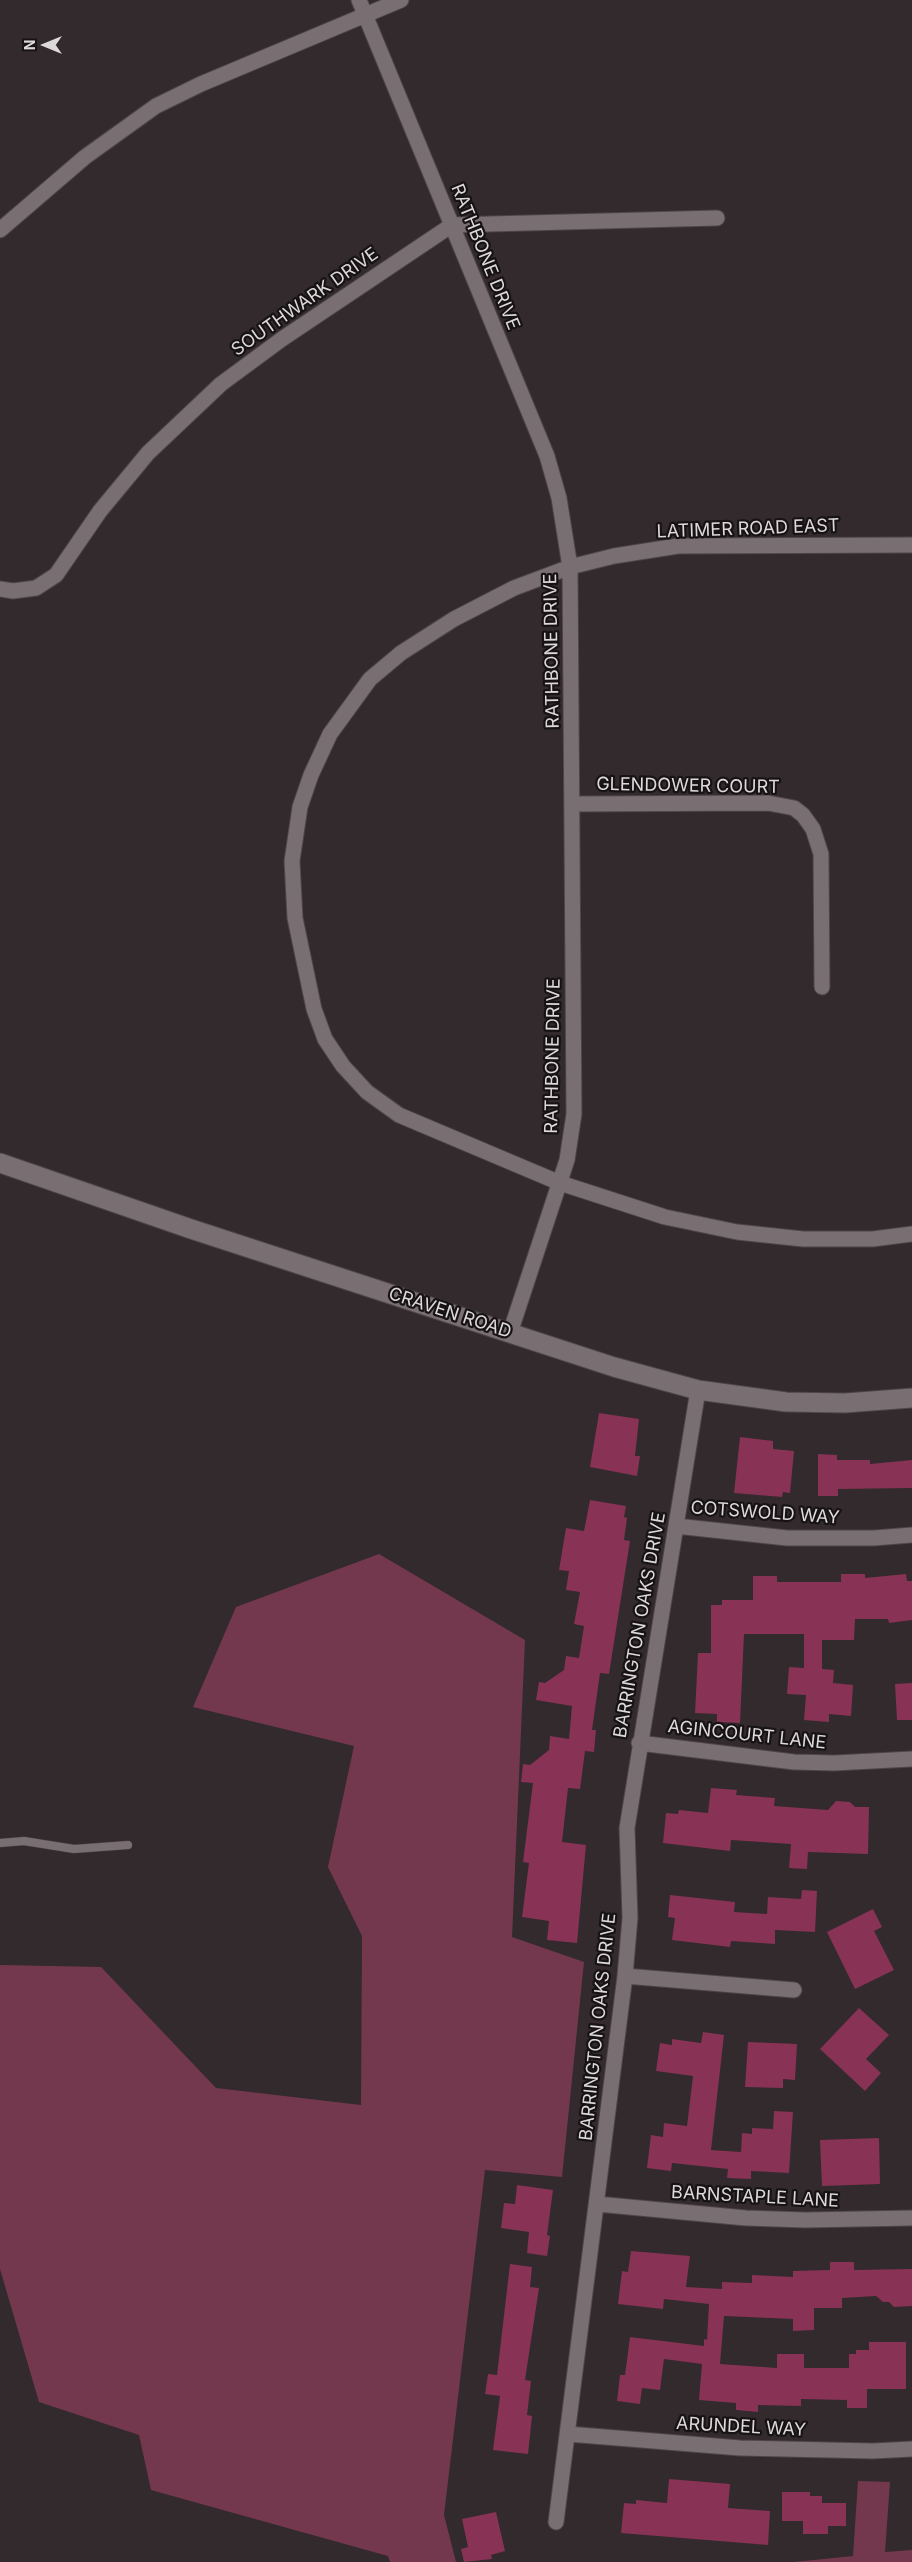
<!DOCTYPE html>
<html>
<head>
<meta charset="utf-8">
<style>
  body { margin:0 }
  #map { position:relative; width:912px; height:2562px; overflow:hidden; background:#322a2c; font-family:Inter,sans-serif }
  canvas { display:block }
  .north { position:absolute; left:20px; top:20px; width:50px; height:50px; -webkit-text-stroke:4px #171315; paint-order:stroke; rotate:270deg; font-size:14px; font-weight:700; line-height:20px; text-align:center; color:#ddd8d9 }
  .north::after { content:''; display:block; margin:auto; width:18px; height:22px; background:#ddd8d9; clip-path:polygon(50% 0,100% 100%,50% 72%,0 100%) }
</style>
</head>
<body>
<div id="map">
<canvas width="912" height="2562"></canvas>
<div class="north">N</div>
</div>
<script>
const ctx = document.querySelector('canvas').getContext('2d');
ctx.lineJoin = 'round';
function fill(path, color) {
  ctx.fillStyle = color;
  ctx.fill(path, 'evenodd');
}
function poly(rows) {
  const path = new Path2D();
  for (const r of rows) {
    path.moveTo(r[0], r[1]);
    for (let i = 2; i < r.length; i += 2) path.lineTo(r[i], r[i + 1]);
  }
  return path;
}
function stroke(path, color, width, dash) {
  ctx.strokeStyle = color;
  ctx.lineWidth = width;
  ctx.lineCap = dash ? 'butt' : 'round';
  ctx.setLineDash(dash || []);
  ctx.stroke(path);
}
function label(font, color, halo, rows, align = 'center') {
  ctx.font = font + ' Inter,sans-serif';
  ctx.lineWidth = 4.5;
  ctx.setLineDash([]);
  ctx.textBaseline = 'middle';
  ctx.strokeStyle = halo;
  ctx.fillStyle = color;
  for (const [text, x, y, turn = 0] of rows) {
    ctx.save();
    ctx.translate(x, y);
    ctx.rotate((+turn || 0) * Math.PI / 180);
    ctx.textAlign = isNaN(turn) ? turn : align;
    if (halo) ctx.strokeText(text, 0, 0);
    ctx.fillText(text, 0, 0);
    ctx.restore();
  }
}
const green = poly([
  [379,1554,525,1640,512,1937,584,1962,562,2177,485,2170,444,2515,456,2562,390,2562,388,2556,151,2490,139,2435,39,2402,0,2269,0,1965,101,1967,216,2088,361,2105,362,1936,328,1867,354,1746,193,1707,236,1607],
  [858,2481,890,2482,885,2552,912,2550,912,2562,794,2562,853,2556]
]);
const building = poly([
  [599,1413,639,1419,635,1456,640,1456,637,1476,590,1467],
  [740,1437,773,1441,773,1449,794,1451,790,1493,783,1492,782,1497,734,1493],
  [818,1454,837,1455,837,1460,870,1460,870,1464,912,1460,912,1488,838,1489,838,1496,818,1496],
  [590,1500,626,1506,624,1517,627,1518,624,1540,630,1541,609,1674,600,1673,592,1730,596,1730,594,1752,585,1751,580,1789,568,1788,562,1842,586,1845,577,1943,547,1940,549,1921,522,1917,529,1863,523,1862,533,1783,521,1782,523,1764,530,1765,549,1750,550,1736,569,1739,572,1706,536,1700,539,1682,545,1683,564,1670,566,1656,579,1658,584,1626,574,1624,580,1592,566,1590,569,1571,559,1570,566,1528,584,1531],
  [841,1574,865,1574,865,1578,906,1574,907,1581,912,1581,912,1620,889,1623,888,1619,855,1619,854,1640,822,1640,822,1669,834,1670,833,1683,853,1685,851,1716,829,1714,829,1722,804,1720,806,1695,787,1694,789,1667,804,1668,804,1634,744,1634,740,1723,717,1722,717,1714,695,1713,698,1653,711,1653,711,1605,722,1605,722,1600,753,1600,753,1576,777,1576,777,1582,841,1582],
  [912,1683,912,1720,897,1720,895,1684],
  [711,1788,737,1790,736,1795,775,1798,774,1806,828,1810,836,1801,850,1802,855,1807,869,1807,868,1854,808,1852,807,1869,789,1868,791,1844,731,1840,730,1851,663,1843,666,1813,678,1814,679,1810,708,1813],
  [802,1890,817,1891,815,1932,775,1930,775,1944,731,1941,730,1947,672,1940,675,1918,668,1917,670,1895,735,1902,734,1912,767,1914,768,1897,801,1899],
  [873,1909,882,1927,874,1931,894,1970,855,1989,827,1932],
  [859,2008,889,2035,866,2059,881,2073,865,2091,820,2049],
  [703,2032,724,2035,711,2150,741,2152,742,2133,752,2134,752,2128,773,2129,774,2111,793,2112,789,2173,751,2171,751,2179,727,2178,728,2169,672,2163,671,2171,647,2168,651,2135,663,2137,664,2123,687,2126,693,2076,656,2071,660,2043,672,2045,672,2039,701,2043],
  [748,2042,797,2044,795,2080,783,2079,783,2088,745,2087],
  [879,2138,880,2184,822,2186,820,2140],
  [517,2185,553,2190,547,2235,550,2236,547,2256,527,2253,529,2232,501,2228,504,2203,515,2204],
  [631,2251,690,2256,686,2287,722,2289,722,2282,752,2283,752,2275,793,2277,793,2271,830,2270,830,2262,854,2262,854,2270,912,2269,912,2306,894,2307,889,2302,883,2302,876,2296,842,2298,842,2308,814,2308,814,2330,793,2331,793,2319,724,2316,720,2364,777,2368,777,2354,804,2354,804,2368,849,2368,849,2354,856,2354,856,2350,869,2350,869,2342,906,2342,906,2389,867,2389,867,2408,847,2408,847,2400,801,2399,801,2406,758,2405,758,2412,736,2410,736,2403,699,2400,702,2364,664,2359,660,2390,642,2388,640,2404,617,2401,620,2375,625,2375,630,2337,704,2346,704,2339,707,2340,709,2304,664,2299,663,2309,618,2304,622,2271,628,2272],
  [510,2264,532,2267,530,2287,539,2288,525,2380,531,2381,527,2415,532,2416,528,2454,493,2450,500,2396,485,2394,488,2374,497,2375],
  [669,2479,730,2484,728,2508,770,2511,768,2545,621,2533,624,2503,636,2504,636,2500,667,2503],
  [782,2492,810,2492,810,2496,822,2496,822,2503,846,2503,846,2526,828,2526,828,2534,803,2534,803,2521,782,2521],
  [496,2512,505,2551,491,2555,492,2559,464,2562,461,2549,468,2547,462,2519]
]);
const service = poly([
  [0,1843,24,1841,74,1849,128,1845]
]);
const minor = poly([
  [359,0,547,456,559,498,570,567,574,1114,567,1160,510,1333],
  [0,230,85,157,156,106,201,84,401,0],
  [912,545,678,546,614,556,570,567,514,588,454,619,401,653,370,679,330,734,311,775,300,807,292,861,295,918,314,1009,325,1039,343,1066,367,1092,399,1115,560,1183,665,1217,737,1232,803,1239,873,1239,912,1234],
  [0,589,13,591,36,588,56,575,100,511,148,453,221,384,282,339,452,225,717,218],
  [573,804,768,803,794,808,803,815,813,829,821,854,822,987],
  [676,1526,787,1538,874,1538,912,1535],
  [639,1743,794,1762,834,1763,912,1759],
  [625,1976,794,1990],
  [597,2204,746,2218,805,2220,912,2218],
  [568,2434,740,2448,873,2451,912,2449],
  [556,2522,625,1976,630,1918,627,1828,698,1390]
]);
const tertiary = poly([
  [0,1163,191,1229,614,1367,698,1390,786,1402,845,1403,912,1398]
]);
const streetNames = [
  ["RATHBONE DRIVE",485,257,68],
  ["SOUTHWARK DRIVE",305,302,-35],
  ["LATIMER ROAD EAST",748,529,-2],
  ["RATHBONE DRIVE",552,651,-91],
  ["GLENDOWER COURT",688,786,1],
  ["RATHBONE DRIVE",553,1056,-89],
  ["CRAVEN ROAD",450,1313,18],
  ["COTSWOLD WAY",765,1513,4],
  ["BARRINGTON OAKS DRIVE",640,1625,-80],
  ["AGINCOURT LANE",747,1735,6],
  ["BARRINGTON OAKS DRIVE",598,2027,-84],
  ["BARNSTAPLE LANE",755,2197,3],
  ["ARUNDEL WAY",741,2427,3]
];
fill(green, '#74384e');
fill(building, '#883255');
stroke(service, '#4d4548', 9);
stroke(minor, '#4d4548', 17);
stroke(tertiary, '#4d4548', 21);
stroke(service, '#796e71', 8);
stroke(minor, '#796e71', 15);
stroke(tertiary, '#796e71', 19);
label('18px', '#ddd8d9', '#171315', streetNames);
</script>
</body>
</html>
